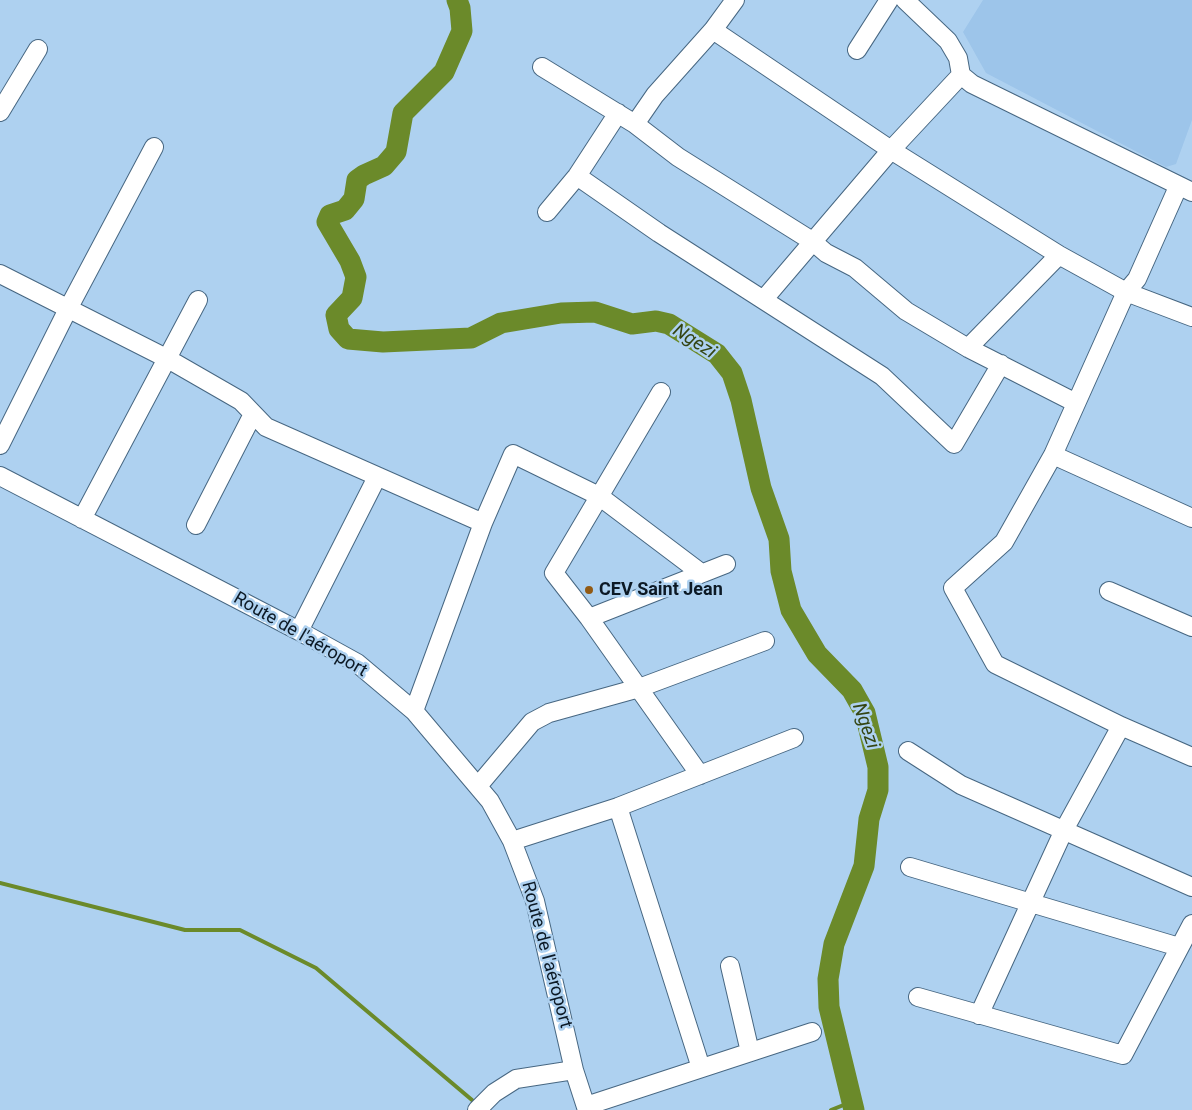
<!DOCTYPE html>
<html>
<head>
<meta charset="utf-8">
<style>
  body { margin:0 }
  canvas { display:block; background:#aed1f0 }
</style>
</head>
<body>
<canvas width="1192" height="1110"></canvas>
<script>
const ctx = document.querySelector('canvas').getContext('2d');
ctx.lineJoin = 'round';
function fill(path, color) {
  ctx.fillStyle = color;
  ctx.fill(path, 'evenodd');
}
function poly(rows) {
  const path = new Path2D();
  for (const r of rows) {
    path.moveTo(r[0], r[1]);
    for (let i = 2; i < r.length; i += 2) path.lineTo(r[i], r[i + 1]);
  }
  return path;
}
function stroke(path, color, width, dash) {
  ctx.strokeStyle = color;
  ctx.lineWidth = width;
  ctx.lineCap = dash ? 'butt' : 'round';
  ctx.setLineDash(dash || []);
  ctx.stroke(path);
}
function label(font, color, halo, rows, align = 'center') {
  ctx.font = font + ' Roboto,sans-serif';
  ctx.lineWidth = 5;
  ctx.setLineDash([]);
  ctx.textBaseline = 'middle';
  ctx.strokeStyle = halo;
  ctx.fillStyle = color;
  for (const [text, x, y, turn = 0] of rows) {
    ctx.save();
    ctx.translate(x, y);
    ctx.rotate((+turn || 0) * Math.PI / 180);
    ctx.textAlign = isNaN(turn) ? turn : align;
    if (halo) ctx.strokeText(text, 0, 0);
    ctx.fillText(text, 0, 0);
    ctx.restore();
  }
}
const built = poly([
  [983,0,1192,0,1192,120,1176,164,1166,167,986,73,963,32]
]);
const stream = poly([
  [0,883,185,930,240,930,316,968,472,1100],
  [831,1110,851,1102]
]);
const river = poly([
  [457,0,460,8,462,31,444,72,403,113,396,152,384,166,364,175,357,180,354,199,345,210,330,215,327,222,350,261,356,277,352,298,336,315,339,329,348,339,383,342,471,338,501,323,561,313,595,312,632,324,656,321,669,324,717,354,732,373,741,400,761,488,779,539,781,571,791,610,817,654,852,690,865,713,878,767,878,790,869,819,864,866,834,944,828,979,829,1007,854,1110]
]);
const minor = poly([
  [905,0,948,41,958,58,961,75,972,84,1192,192],
  [713,30,891,150,1059,255,1126,292,1192,317],
  [857,50,889,0],
  [542,67,635,124,678,157,812,241,826,253,855,268,906,311,968,348,1076,403],
  [0,112,38,49],
  [635,124,655,95,713,30,735,0],
  [577,176,659,233,882,376,954,444,1001,364],
  [1178,187,1137,279,1126,292,1053,455,1004,542,953,588,995,664,1121,726,1192,757],
  [547,212,577,176,618,113],
  [0,274,168,359,241,401,266,427,483,523],
  [764,299,891,150,961,75],
  [968,348,1059,255],
  [661,392,554,573,589,618,700,775],
  [0,445,68,309,154,147],
  [1053,455,1192,518],
  [0,476,299,631,357,663,414,711,490,801,512,841,535,901,574,1070,587,1110],
  [82,519,198,300],
  [196,525,253,414],
  [1109,591,1192,627],
  [589,618,726,564],
  [299,631,377,477],
  [414,711,483,523,513,454,599,496,701,573],
  [908,751,961,785,1192,887],
  [478,786,532,722,549,713,639,688,765,641],
  [618,807,701,1068],
  [512,841,618,807,794,738],
  [910,867,1179,947],
  [730,966,750,1052],
  [918,997,1123,1055,1192,924],
  [979,1015,1064,830,1121,726],
  [586,1106,812,1032],
  [477,1110,494,1093,516,1079,574,1070]
]);
const markers = [
  [589,590,5,"#925a14"]
];
const poiNames = [
  ["CEV Saint Jean",599,590]
];
const streetNames = [
  ["Route de l'aéroport",300,635,30],
  ["Route de l'aéroport",546,955,75]
];
const waterNames = [
  ["Ngezi",694,342,33],
  ["Ngezi",865,726,71]
];
fill(built, '#9dc5ea');
stroke(stream, '#6b8a2a', 4);
stroke(river, '#6b8a2a', 21);
stroke(minor, '#476782', 20);
stroke(minor, '#fff', 18);
for (const [x, y, r, color] of markers) {
  const dot = new Path2D();
  dot.arc(x, y, r, 0, 2 * Math.PI);
  ctx.fillStyle = color;
  ctx.fill(dot);
  stroke(dot, '#aed1f0', 2);
}
label('bold 18px', '#0c1925', '#aed1f0', poiNames, 'left');
label('18px', '#0c1925', '#aed1f0', streetNames);
label('italic 19px', '#344513', '#aed1f0', waterNames);
</script>
</body>
</html>
